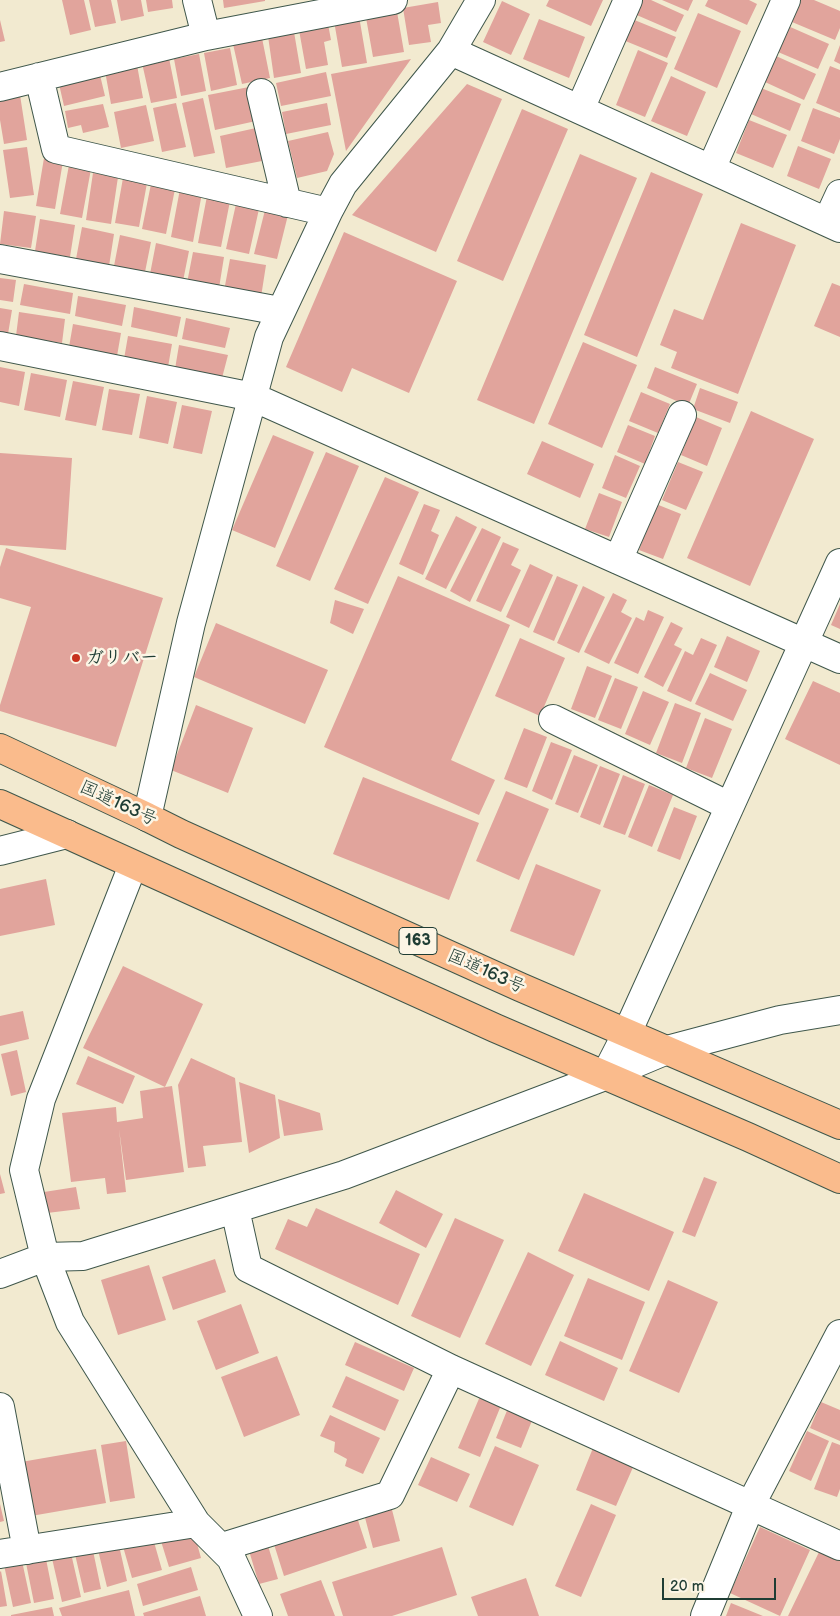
<!DOCTYPE html>
<html>
<head>
<meta charset="utf-8">
<style>
  body { margin:0 }
  #map { position:relative; width:840px; height:1616px; overflow:hidden; background:#f2ead0; font-family:"Balsamiq Sans",sans-serif }
  canvas { display:block }
  .scale { position:absolute; left:662px; top:1578px; width:114px; height:22px; box-sizing:border-box; border:2px solid #1f3d34; border-top:0; padding-left:6px; font-size:15px; line-height:18px; white-space:nowrap; color:#1f3d34; -webkit-text-stroke:4px #fcf5e5; paint-order:stroke }
</style>
</head>
<body>
<div id="map">
<canvas width="840" height="1616"></canvas>
<div class="scale">20 m</div>
</div>
<script>
const ctx = document.querySelector('canvas').getContext('2d');
ctx.lineJoin = 'round';
function fill(path, color) {
  ctx.fillStyle = color;
  ctx.fill(path, 'evenodd');
}
function poly(rows) {
  const path = new Path2D();
  for (const r of rows) {
    path.moveTo(r[0], r[1]);
    for (let i = 2; i < r.length; i += 2) path.lineTo(r[i], r[i + 1]);
  }
  return path;
}
function stroke(path, color, width, dash) {
  ctx.strokeStyle = color;
  ctx.lineWidth = width;
  ctx.lineCap = dash ? 'butt' : 'round';
  ctx.setLineDash(dash || []);
  ctx.stroke(path);
}
function label(font, color, halo, rows, align = 'center') {
  ctx.font = font + ' "Balsamiq Sans","Klee One",sans-serif';
  ctx.lineWidth = 5;
  ctx.setLineDash([]);
  ctx.textBaseline = 'middle';
  ctx.strokeStyle = halo;
  ctx.fillStyle = color;
  for (const [text, x, y, turn = 0] of rows) {
    ctx.save();
    ctx.translate(x, y);
    ctx.rotate((+turn || 0) * Math.PI / 180);
    ctx.textAlign = isNaN(turn) ? turn : align;
    if (halo) ctx.strokeText(text, 0, 0);
    ctx.fillText(text, 0, 0);
    ctx.restore();
  }
}
const building = poly([
  [62,0,84,0,91,30,70,35],
  [89,0,111,0,116,23,95,27],
  [117,0,141,0,144,16,121,21],
  [146,0,172,0,173,8,148,12],
  [223,0,265,0,265,1,224,8],
  [549,0,603,0,591,26,546,6],
  [638,0,651,0,684,15,676,32,632,13],
  [662,0,693,0,688,11],
  [708,0,749,0,757,4,747,25,705,6],
  [801,0,814,0,840,11,840,28,835,40,792,22],
  [502,1,530,14,511,55,483,42],
  [438,2,441,23,428,25,431,42,409,45,403,8],
  [396,6,404,52,373,57,365,12],
  [698,13,741,31,717,88,674,69],
  [359,16,367,63,342,67,334,21],
  [539,19,585,37,569,78,523,59],
  [632,19,676,37,667,58,623,40],
  [0,20,5,41,0,42],
  [328,24,331,40,324,42,328,65,306,69,299,30],
  [788,26,829,44,818,69,778,52],
  [294,32,301,73,274,78,268,36],
  [262,38,270,78,242,84,233,44],
  [840,45,840,64,834,61],
  [230,48,237,85,211,91,204,53],
  [638,50,668,63,645,117,616,105],
  [199,54,206,91,181,96,174,59],
  [776,56,816,74,804,100,765,82],
  [169,58,177,98,151,103,142,63],
  [411,59,346,151,331,74],
  [137,65,143,98,111,104,105,71],
  [830,66,840,70,840,113,816,103],
  [326,72,331,96,281,106,276,83],
  [100,75,105,96,64,106,59,84],
  [671,76,706,92,687,136,651,121],
  [467,84,502,99,436,252,352,215],
  [249,87,256,121,215,130,208,95],
  [761,88,801,104,790,131,751,114],
  [20,95,27,140,4,144,0,120,0,98],
  [203,98,215,153,194,157,182,103],
  [176,103,186,147,162,152,153,108],
  [327,103,331,125,286,134,282,112],
  [103,104,109,127,83,133,81,125,68,128,65,111],
  [146,105,154,141,121,148,114,112],
  [813,108,840,118,840,139,834,154,801,141],
  [522,109,568,129,503,281,457,261],
  [749,120,787,135,773,168,736,153],
  [256,128,262,161,226,168,220,136],
  [328,132,334,154,327,171,297,178,288,141],
  [798,146,831,159,819,189,787,176],
  [27,147,34,195,10,198,3,150],
  [580,154,637,178,534,424,477,400],
  [44,158,63,161,55,209,36,206],
  [69,165,91,169,82,218,60,214],
  [651,172,703,194,637,357,584,335],
  [93,173,118,177,111,224,86,220],
  [123,178,147,183,139,227,115,223],
  [151,184,175,189,166,234,142,229],
  [180,189,202,193,193,242,171,237],
  [207,196,230,201,221,247,198,243],
  [236,204,259,209,249,254,226,249],
  [265,210,288,215,277,259,254,254],
  [4,211,36,216,31,248,0,244],
  [40,219,75,225,70,257,35,251],
  [741,223,796,245,738,394,671,368,677,352,660,345,674,309,703,320],
  [82,227,114,234,109,266,76,259],
  [344,232,457,281,409,393,352,368,342,392,286,367],
  [120,235,151,242,145,272,114,266],
  [156,243,189,251,183,281,150,274],
  [193,252,224,257,219,288,187,283],
  [230,259,266,265,261,297,224,291],
  [0,278,16,280,13,302,0,300],
  [832,283,840,286,840,337,814,326],
  [24,284,73,293,70,314,20,305],
  [78,296,126,305,122,326,75,316],
  [134,307,181,317,177,337,131,327],
  [0,308,12,310,8,334,0,333],
  [19,312,65,319,62,343,16,336],
  [186,318,230,328,225,348,182,339],
  [73,324,121,333,117,356,69,347],
  [128,336,172,344,168,367,124,359],
  [583,342,637,365,602,448,548,424],
  [179,345,228,355,222,378,175,369],
  [0,367,25,372,19,406,0,402],
  [655,367,697,384,688,406,647,388],
  [31,373,67,380,60,417,24,410],
  [73,381,104,387,96,426,65,420],
  [700,388,738,402,730,423,693,409],
  [109,389,140,394,132,435,102,430],
  [641,392,670,404,658,433,629,421],
  [147,396,177,402,168,444,139,438],
  [182,405,212,411,202,454,173,448],
  [751,411,814,439,750,586,687,558],
  [696,417,722,428,707,466,681,455],
  [628,425,655,436,645,464,617,452],
  [273,435,314,452,275,548,232,530],
  [542,441,594,464,580,498,527,474],
  [326,452,359,466,310,581,276,566],
  [0,453,72,458,66,550,0,545],
  [615,455,640,466,626,498,602,488],
  [678,462,703,472,686,510,662,500],
  [385,477,419,492,368,604,334,589],
  [599,493,622,502,609,537,585,529],
  [424,504,440,510,431,531,439,535,423,575,399,564],
  [656,504,681,514,663,559,639,550],
  [456,516,477,527,446,589,425,579],
  [482,528,501,537,470,602,450,591],
  [503,542,519,549,511,565,521,570,501,612,476,601],
  [6,548,163,598,116,747,0,711,0,705,31,607,0,598,0,567],
  [530,564,553,575,529,628,506,617],
  [398,576,510,625,451,760,495,780,479,815,324,747],
  [557,576,578,585,554,641,533,632],
  [583,586,605,597,579,653,557,643],
  [613,593,627,600,621,612,632,618,609,664,584,652],
  [335,600,364,609,353,634,330,623],
  [840,604,840,629,831,625],
  [648,610,664,617,638,674,614,663,636,617,644,621],
  [671,622,683,628,674,645,682,649,663,687,644,677],
  [216,623,328,670,305,724,194,677],
  [727,636,760,651,747,682,714,667],
  [520,638,565,658,540,716,495,696],
  [701,638,717,645,691,702,667,691,685,651,693,655],
  [587,666,612,676,595,718,571,709],
  [710,673,747,690,733,721,695,704],
  [615,678,638,687,621,729,598,720],
  [813,681,840,693,840,765,785,739],
  [643,691,669,702,650,745,625,734],
  [675,703,701,713,682,763,656,753],
  [196,705,253,728,228,793,171,770],
  [705,718,732,729,712,778,686,768],
  [524,728,547,737,527,788,504,779],
  [551,742,572,750,552,800,532,791],
  [574,755,598,765,578,813,555,804],
  [600,766,620,774,600,825,580,817],
  [623,775,645,784,625,835,603,827],
  [363,777,479,823,449,900,333,854],
  [649,785,673,795,652,847,628,837],
  [506,791,549,809,519,880,476,861],
  [674,807,697,816,680,860,657,851],
  [536,864,601,890,574,956,510,931],
  [46,879,55,925,0,936,0,889],
  [123,966,203,1004,165,1087,83,1048],
  [23,1011,29,1039,0,1046,0,1016],
  [17,1050,26,1092,11,1096,1,1054],
  [88,1056,135,1076,123,1104,76,1084],
  [191,1058,235,1078,242,1142,203,1146,206,1166,188,1168,178,1085],
  [239,1082,275,1095,280,1138,249,1153],
  [172,1086,184,1172,126,1180,119,1129,126,1192,107,1194,105,1178,71,1182,62,1113,116,1107,117,1122,143,1118,140,1091],
  [278,1099,320,1113,323,1130,284,1136],
  [0,1174,5,1193,0,1194],
  [704,1177,717,1182,695,1237,682,1232],
  [76,1187,80,1209,47,1213,44,1192],
  [396,1190,443,1214,426,1248,379,1223],
  [584,1193,674,1232,649,1291,558,1251],
  [316,1208,420,1254,398,1305,275,1249,288,1219,307,1227],
  [455,1218,504,1240,460,1338,411,1316],
  [528,1252,574,1275,531,1366,485,1344],
  [215,1259,226,1292,173,1310,162,1277],
  [149,1265,166,1320,118,1335,101,1280],
  [588,1278,645,1302,622,1360,564,1336],
  [668,1280,718,1302,679,1393,629,1371],
  [241,1304,259,1353,216,1370,197,1321],
  [560,1341,618,1368,604,1401,545,1375],
  [355,1342,414,1368,404,1391,345,1365],
  [277,1356,300,1415,244,1437,221,1377],
  [346,1376,399,1400,385,1431,332,1407],
  [481,1394,502,1403,480,1457,458,1448],
  [821,1402,840,1410,840,1441,810,1428],
  [508,1408,533,1418,521,1448,496,1438],
  [330,1415,380,1438,363,1474,345,1466,347,1459,334,1452,335,1442,320,1436],
  [807,1431,829,1441,811,1481,789,1471],
  [126,1441,135,1498,110,1502,101,1445],
  [832,1442,840,1445,840,1489,837,1497,814,1489],
  [495,1446,539,1465,513,1526,469,1507],
  [593,1448,634,1465,616,1506,576,1490],
  [96,1449,106,1503,31,1516,21,1462],
  [431,1457,470,1474,457,1502,418,1485],
  [390,1502,400,1541,373,1548,363,1510],
  [0,1504,4,1521,0,1522],
  [591,1504,616,1515,581,1597,555,1586],
  [355,1511,367,1548,284,1576,272,1538],
  [760,1527,810,1550,780,1616,730,1593],
  [193,1529,201,1558,169,1567,160,1538],
  [152,1535,162,1570,132,1578,122,1543],
  [266,1539,278,1579,259,1584,247,1544],
  [118,1541,127,1581,107,1587,97,1546],
  [92,1546,101,1589,84,1593,74,1550],
  [442,1547,457,1595,392,1616,343,1616,332,1582],
  [70,1549,81,1597,62,1602,51,1554],
  [820,1550,840,1560,840,1616,788,1616],
  [45,1554,54,1599,34,1603,25,1558],
  [22,1561,31,1603,13,1607,4,1565],
  [191,1567,198,1590,143,1606,137,1584],
  [1,1571,7,1606,0,1607,0,1572],
  [526,1578,539,1616,478,1616,471,1597],
  [321,1580,335,1616,288,1616,280,1594],
  [129,1590,135,1616,62,1616,59,1608],
  [200,1596,206,1616,144,1616,143,1613],
  [731,1603,763,1616,726,1616],
  [52,1607,54,1616,11,1616,11,1615]
]);
const minor = poly([
  [197,0,206,36],
  [451,51,840,228],
  [39,77,56,149,328,212],
  [0,87,206,36,393,0],
  [261,93,287,203],
  [580,109,628,0],
  [711,169,786,0],
  [827,222,840,194],
  [0,259,280,311],
  [0,346,253,397,840,659],
  [618,560,682,415],
  [553,719,729,806],
  [147,817,191,623,269,337,328,212,343,184,451,51,481,0],
  [0,851,67,834],
  [133,865,41,1099,24,1170,45,1257,70,1322,196,1523,231,1558,258,1616],
  [605,1076,627,1033,840,563],
  [235,1209,248,1268,451,1369,840,1546],
  [0,1274,45,1257,83,1256,344,1175,605,1076,667,1050,780,1020,840,1010],
  [0,1407,27,1550],
  [222,1547,390,1495,451,1369],
  [0,1554,196,1523],
  [705,1616,751,1504,840,1334]
]);
const highway = poly([
  [0,748,147,817,181,834,520,987,840,1125],
  [0,804,495,1028,748,1137,840,1179]
]);
const markers = [
  [76,658,5,"#c8321e"]
];
const shields = [
  [418,941,38]
];
const shieldNames = [
  ["163",418,941]
];
const poiNames = [
  ["ガリバー",86,658]
];
const streetNames = [
  ["国道163号",118,804,25],
  ["国道163号",486,972,24]
];
fill(building, '#e1a49c');
stroke(minor, '#3f574b', 30);
stroke(highway, '#3f574b', 30);
stroke(minor, '#fff', 28);
stroke(highway, '#fabb8c', 28);
for (const [x, y, r, color] of markers) {
  const dot = new Path2D();
  dot.arc(x, y, r, 0, 2 * Math.PI);
  ctx.fillStyle = color;
  ctx.fill(dot);
  stroke(dot, '#fcf5e5', 2);
}
for (const [x, y, w] of shields) {
  const box = new Path2D();
  box.roundRect(x - w / 2, y - 13.5, w, 27, 4);
  ctx.fillStyle = '#fcf5e5';
  ctx.fill(box);
  stroke(box, '#1f3d34', 1);
}
label('bold 16px', '#1f3d34', null, shieldNames);
label('bold 18px', '#1f3d34', '#fcf5e5', poiNames, 'left');
label('18px', '#1f3d34', '#fcf5e5', streetNames);
</script>
</body>
</html>
